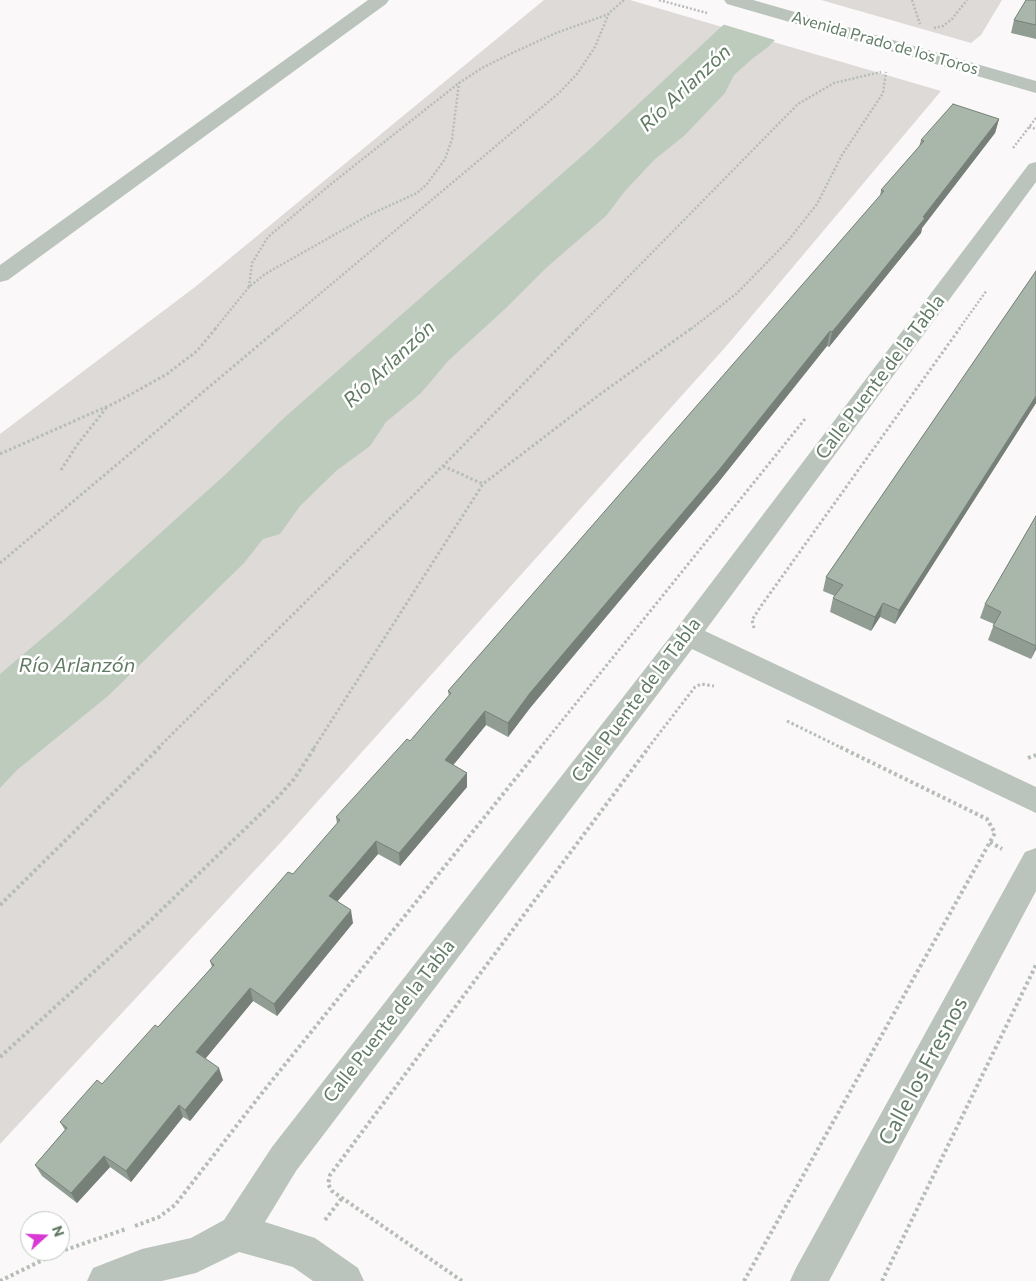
<!DOCTYPE html>
<html>
<head>
<meta charset="utf-8">
<style>
  body { margin:0 }
  #map { position:relative; width:1036px; height:1281px; overflow:hidden; background:#faf8f8; font-family:Commissioner,sans-serif }
  canvas { display:block }
  .north { position:absolute; left:20px; top:1211px; width:50px; height:50px; box-sizing:border-box; background:#fff; border:1px solid #c0cac2; border-radius:50%; rotate:70deg; font-size:14px; font-weight:700; line-height:20px; text-align:center; color:#627b67 }
  .north::after { content:''; display:block; margin:auto; width:18px; height:22px; background:#d839d4; clip-path:polygon(50% 0,100% 100%,50% 72%,0 100%) }
</style>
</head>
<body>
<div id="map">
<canvas width="1036" height="1281"></canvas>
<div class="north">N</div>
</div>
<script>
const ctx = document.querySelector('canvas').getContext('2d');
ctx.lineJoin = 'round';
function fill(path, color) {
  ctx.fillStyle = color;
  ctx.fill(path, 'evenodd');
}
function poly(rows) {
  const path = new Path2D();
  for (const r of rows) {
    path.moveTo(r[0], r[1]);
    for (let i = 2; i < r.length; i += 2) path.lineTo(r[i], r[i + 1]);
  }
  return path;
}
function stroke(path, color, width, dash) {
  ctx.strokeStyle = color;
  ctx.lineWidth = width;
  ctx.lineCap = dash ? 'butt' : 'round';
  ctx.setLineDash(dash || []);
  ctx.stroke(path);
}
function label(font, color, halo, rows, align = 'center') {
  ctx.font = font + ' Commissioner,sans-serif';
  ctx.lineWidth = 5;
  ctx.setLineDash([]);
  ctx.textBaseline = 'middle';
  ctx.strokeStyle = halo;
  ctx.fillStyle = color;
  for (const [text, x, y, turn = 0] of rows) {
    ctx.save();
    ctx.translate(x, y);
    ctx.rotate((+turn || 0) * Math.PI / 180);
    ctx.textAlign = isNaN(turn) ? turn : align;
    if (halo) ctx.strokeText(text, 0, 0);
    ctx.fillText(text, 0, 0);
    ctx.restore();
  }
}
const green = poly([
  [544,0,630,0,941,91,729,343,283,840,0,1144,0,434,195,287],
  [821,0,1002,0,981,35,971,43]
]);
const water = poly([
  [750,0,815,0,768,47,752,59,734,75,725,93,684,136,655,159,625,191,606,216,546,268,505,309,449,360,421,393,386,422,370,446,336,471,300,506,280,534,263,539,244,563,108,696,17,770,0,788,0,674,64,620,227,473,285,417,590,149]
]);
const pier = poly([
  [746,0,817,0,778,41,722,24]
]);
const pathFar2 = poly([
  [659,0,707,13],
  [912,0,920,24],
  [934,28,943,26,952,19,967,0],
  [1029,127,1036,129],
  [1013,148,1036,118],
  [249,287,252,263,268,237,331,184,459,83,482,68,510,54,556,33,609,14],
  [215,329,249,287,265,274,371,214,417,193,427,184,445,159,452,139,459,83],
  [278,329,559,93,577,74,595,47,609,13,624,0],
  [577,329,798,104,834,83,881,72],
  [691,329,736,294,787,242,817,204,842,155,883,93,886,72],
  [959,329,987,290]
]);
const pathFar1 = poly([
  [0,454,117,402,167,374,197,351,216,328],
  [443,466,483,484],
  [61,470,77,445,107,407],
  [0,563,279,328],
  [754,628,752,620,761,606,960,328],
  [787,721,842,748],
  [158,748,443,466,578,328],
  [314,748,483,484,599,395,692,328],
  [540,748,805,419],
  [648,748,695,687,701,684,714,686]
]);
const path = poly([
  [1028,758,1036,755],
  [990,842,1002,849],
  [0,905,160,747],
  [0,1057,152,919,278,797,294,779,315,747],
  [325,1220,342,1198],
  [135,1226,159,1217,175,1205,262,1093,541,747],
  [0,1281,59,1252,126,1229],
  [462,1281,332,1191,328,1184,330,1175,649,747],
  [744,1281,995,833,987,819,840,747],
  [882,1281,1036,965]
]);
const minor = poly([
  [368,0,389,0,386,4,8,280,0,282,0,265,368,0],
  [724,0,753,0,1036,81,1036,93,727,4,724,0],
  [1036,162,1036,182,705,631,1036,787,1036,813,692,649,296,1171,265,1222,315,1238,358,1268,364,1281,313,1281,293,1267,239,1252,196,1273,162,1281,87,1281,93,1268,142,1249,191,1238,224,1220,272,1147,677,628,1029,164,1036,162],
  [1036,848,1036,891,829,1281,790,1281,796,1268,1025,852,1036,848]
]);
const wall = poly([
  [1036,0,1036,39,1011,33,1014,20],
  [999,119,995,133,922,228,921,233,829,347,827,346,717,484,530,708,508,737,486,725,453,765,467,773,467,787,400,866,378,854,337,901,353,923,277,1016,253,1001,205,1059,223,1080,190,1121,183,1117,131,1182,110,1167,77,1203,42,1176,35,1165,65,1130,60,1122,102,1084,158,1027,212,967,210,961,293,874,337,824,336,817,410,741,449,696,448,691,880,196,881,190,919,147,921,140],
  [1036,271,1036,403,895,624,880,617,871,631,830,612,833,598,835,596,823,591,826,577],
  [1036,516,1036,649,1031,659,988,640,994,624,980,618,985,604]
]);
const shadedWall = poly([
  [999,119,995,133,922,228,921,233,829,347,832,332,923,217],
  [830,331,827,346,717,484,530,708,508,737,508,723,530,693],
  [1036,396,1036,403,895,624,899,610],
  [883,603,880,617,871,631,875,617],
  [1036,646,1036,649,1031,659],
  [485,711,486,725,446,774,445,760],
  [467,773,467,787,400,866,399,853],
  [376,841,378,854,331,909,329,896],
  [351,910,353,923,277,1016,274,1004],
  [250,988,253,1001,201,1064,196,1052],
  [219,1068,223,1080,190,1121,185,1110],
  [179,1105,183,1117,131,1182,126,1171],
  [104,1156,110,1167,77,1203,71,1193]
]);
const building = poly([
  [1026,0,1036,0,1036,25,1014,20,1026,0],
  [953,104,999,119,923,217,925,218,870,286,832,332,830,331,719,470,530,693,508,723,485,711,445,760,467,773,399,853,376,841,329,896,351,910,274,1004,250,988,196,1052,219,1068,185,1110,179,1105,126,1171,104,1156,71,1193,35,1165,67,1128,60,1122,97,1080,102,1084,155,1025,158,1027,214,965,210,961,288,872,293,874,340,820,336,817,407,739,410,741,451,693,448,691,884,191,881,190,924,141,921,140,953,104],
  [1036,271,1036,396,899,610,883,603,875,617,833,598,843,585,826,577,1036,271],
  [1036,516,1036,646,993,626,1001,612,985,604,1036,516]
]);
const farStreetnames = [
  ["Avenida Prado de los Toros",885,43,16]
];
const streetNames = [
  ["Calle Puente de la Tabla",880,377,-53],
  ["Calle Puente de la Tabla",636,700,-53],
  ["Calle Puente de la Tabla",389,1021,-52]
];
const waterNames = [
  ["Río Arlanzón",685,88,-43],
  ["Río Arlanzón",389,364,-43],
  ["Río Arlanzón",77,665]
];
const nearStreetnames = [
  ["Calle los Fresnos",923,1071,-62]
];
fill(green, '#dedad7');
fill(water, '#bdcbbd');
fill(pier, '#faf8f8');
stroke(pathFar2, '#b6bdb7', 2.5, [2, 2]);
stroke(pathFar1, '#b6bdb7', 3, [2.5, 2.5]);
stroke(path, '#b6bdb7', 4, [3, 3]);
fill(minor, '#bac4bc');
fill(wall, '#919d93');
fill(shadedWall, '#768078');
fill(building, '#a9b7ab');
stroke(building, '#768078', 1);
label('16px', '#627b67', '#fff', farStreetnames);
label('19px', '#627b67', '#fff', streetNames);
label('italic 20px', '#617a63', '#fff', waterNames);
label('22px', '#627b67', '#fff', nearStreetnames);
</script>
</body>
</html>
